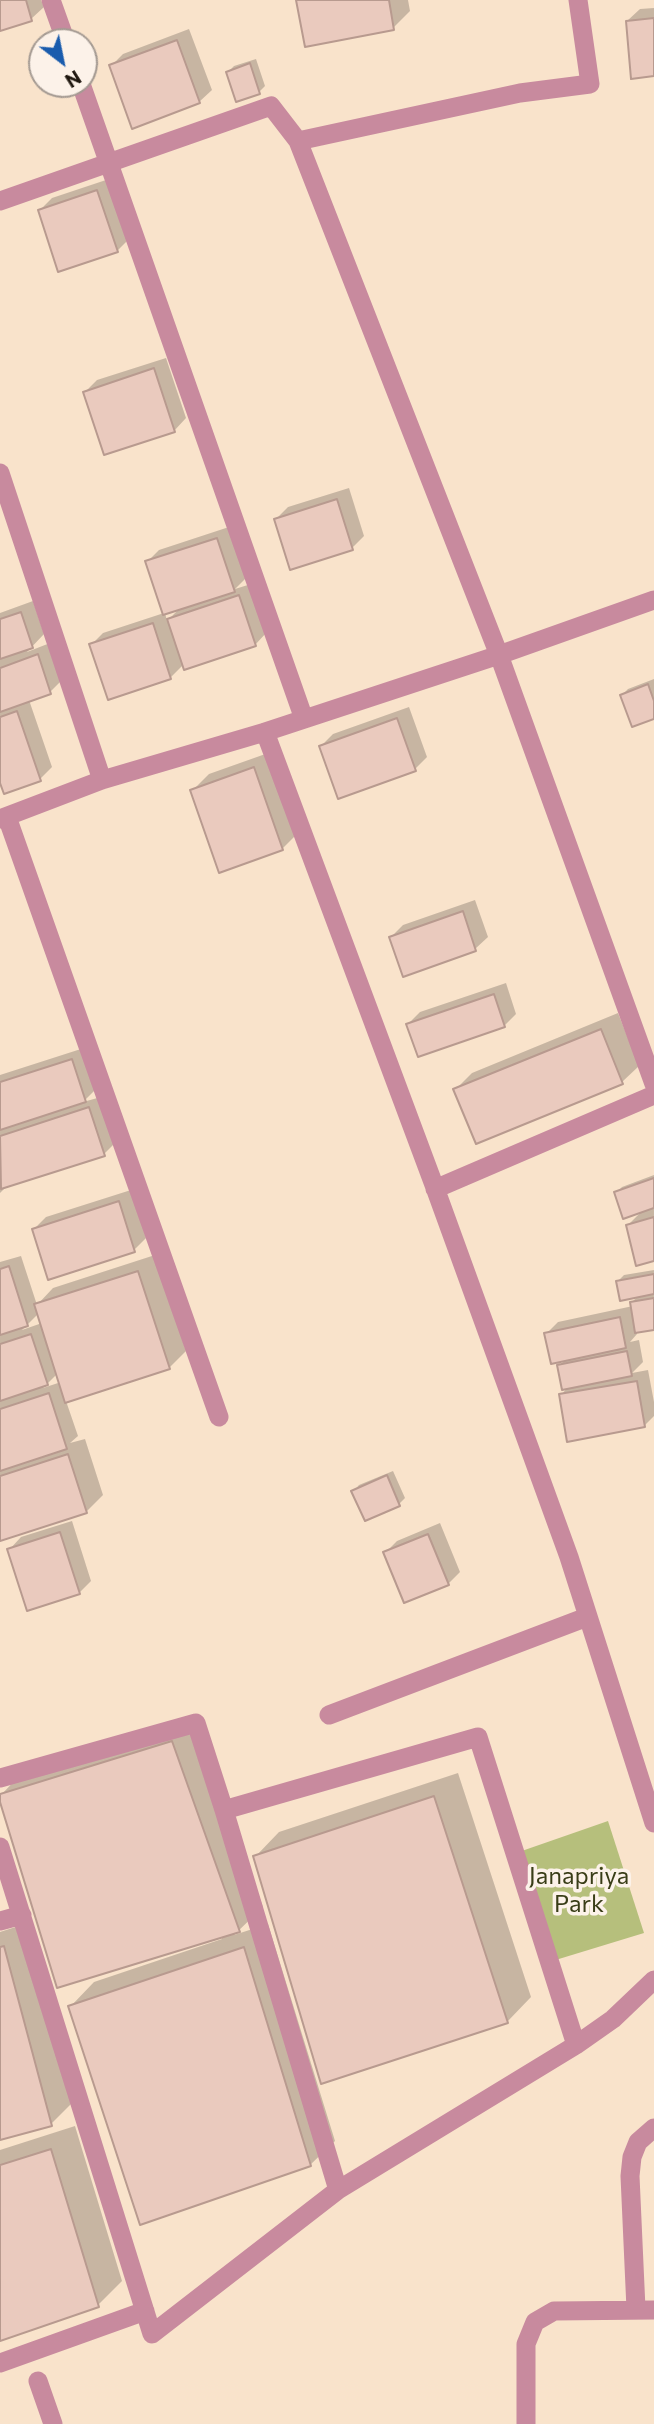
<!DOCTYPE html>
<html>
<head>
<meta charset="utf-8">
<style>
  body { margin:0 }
  #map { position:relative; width:654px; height:2424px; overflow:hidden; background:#f9e3cb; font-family:Commissioner,sans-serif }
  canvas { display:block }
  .north { position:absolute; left:28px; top:28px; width:70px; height:70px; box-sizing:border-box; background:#fcf2e9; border:2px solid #a49a92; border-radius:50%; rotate:148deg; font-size:19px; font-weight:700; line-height:28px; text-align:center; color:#1f170f }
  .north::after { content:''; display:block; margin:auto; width:24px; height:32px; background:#1a5cad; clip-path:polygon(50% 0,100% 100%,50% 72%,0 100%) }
</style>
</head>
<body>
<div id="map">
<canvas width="654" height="2424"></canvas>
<div class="north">N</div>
</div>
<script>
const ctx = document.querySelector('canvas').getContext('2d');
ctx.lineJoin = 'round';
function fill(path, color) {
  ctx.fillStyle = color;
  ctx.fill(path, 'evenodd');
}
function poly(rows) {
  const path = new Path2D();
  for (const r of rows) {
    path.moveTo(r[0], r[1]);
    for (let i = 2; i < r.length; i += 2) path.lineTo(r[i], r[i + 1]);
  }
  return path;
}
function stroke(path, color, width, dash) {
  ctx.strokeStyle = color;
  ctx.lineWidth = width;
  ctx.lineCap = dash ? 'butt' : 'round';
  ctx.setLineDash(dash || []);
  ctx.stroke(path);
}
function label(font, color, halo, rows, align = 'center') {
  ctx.font = font + ' Commissioner,sans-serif';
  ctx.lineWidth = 7;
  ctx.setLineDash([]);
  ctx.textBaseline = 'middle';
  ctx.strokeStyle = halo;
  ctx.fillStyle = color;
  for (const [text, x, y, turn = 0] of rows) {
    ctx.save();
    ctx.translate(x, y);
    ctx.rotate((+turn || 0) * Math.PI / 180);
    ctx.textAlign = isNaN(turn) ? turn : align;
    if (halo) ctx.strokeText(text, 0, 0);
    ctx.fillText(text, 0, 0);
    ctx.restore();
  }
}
const green = poly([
  [608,1821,644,1933,549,1962,516,1853]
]);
const shadow = poly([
  [0,0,41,0,44,7,31,19,0,29],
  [298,0,408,0,410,11,393,28],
  [654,8,654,74,627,21,640,9],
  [189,29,212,90,199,102,111,66,123,54],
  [256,59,265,86,259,92,237,100,228,72,234,66],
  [109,179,129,239,117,251,40,210,52,198],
  [166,358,186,418,174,431,85,392,97,380],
  [349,488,364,536,352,548,276,519,288,507],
  [229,527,246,578,235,589,251,584,267,632,255,645,184,664,170,678,91,645,103,633,164,613,147,562,159,550],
  [180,608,167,621,165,613],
  [33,601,44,634,27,652,50,643,62,680,50,692,29,700,52,767,40,779,0,778,0,613],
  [654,679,654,717,622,695,628,689],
  [409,707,427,757,415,769,321,746,333,734],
  [271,752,299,832,282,849,192,791,209,774],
  [475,900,488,937,475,949,391,937,403,925],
  [506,983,516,1014,504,1026,408,1024,420,1012],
  [618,1013,639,1066,622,1082,455,1090,472,1073],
  [84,1048,97,1088,83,1102,101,1097,116,1142,104,1154,8,1185,0,1193,0,1075],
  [654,1175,654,1259,628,1225,642,1211,616,1193,622,1187],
  [131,1190,146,1238,134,1250,34,1229,46,1217],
  [155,1255,186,1351,169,1368,66,1401,78,1436,70,1443,85,1439,103,1495,86,1512,0,1539,0,1262,21,1256,37,1305,53,1288],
  [39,1313,42,1323,22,1330],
  [58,1373,61,1382,43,1388],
  [654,1270,654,1329,637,1331,637,1334,630,1342,639,1340,643,1362,632,1373,648,1370,654,1402,654,1416,644,1426,561,1395,569,1386,559,1366,566,1359,546,1334,558,1322,633,1306,632,1302,639,1295,618,1281,624,1275],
  [393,1471,405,1498,399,1504,365,1519,354,1491,359,1485],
  [72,1521,91,1581,79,1593,9,1550,21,1537],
  [440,1523,460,1572,448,1584,385,1553,397,1541],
  [196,1718,263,1907,234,1935,268,1924,335,2141,310,2165,70,2007,94,1982,222,1939,221,1936,0,1796,24,1771],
  [458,1773,531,1997,507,2022,255,1857,279,1832],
  [28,1923,75,2100,51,2124,0,2138,0,1932],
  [75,2126,122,2281,98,2305,0,2339,0,2150]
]);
const building = poly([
  [0,0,26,0,32,21,0,31,0,0],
  [296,0,389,0,394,30,305,47,296,0],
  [654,18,654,76,631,79,626,21,654,18],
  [177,40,200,103,132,129,109,65,177,40],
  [250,63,260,94,236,102,226,72,250,63],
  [97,190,118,252,58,272,38,210,97,190],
  [154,368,175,432,104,455,83,392,154,368],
  [337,499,353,550,290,570,274,519,337,499],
  [217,538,235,592,163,615,145,561,217,538],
  [239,595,256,646,184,670,167,619,239,595],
  [21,612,33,648,0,659,0,619,21,612],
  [153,623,171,679,108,700,89,644,153,623],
  [38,654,51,694,0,712,0,668,38,654],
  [648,684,654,701,654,719,632,727,620,695,648,684],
  [17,711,41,781,4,794,0,783,0,717,17,711],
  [397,718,416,771,338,799,319,746,397,718],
  [254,767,283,850,219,873,190,790,254,767],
  [463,911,476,951,403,977,389,937,463,911],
  [494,994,505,1027,418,1057,406,1024,494,994],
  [601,1029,623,1084,476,1144,453,1089,601,1029],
  [72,1059,86,1102,0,1130,0,1082,72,1059],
  [89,1107,105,1156,1,1189,0,1136,89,1107],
  [654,1178,654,1208,623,1219,614,1192,654,1178],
  [119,1201,135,1252,48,1280,32,1229,119,1201],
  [654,1217,654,1261,636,1266,626,1225,654,1217],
  [9,1266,28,1326,0,1335,0,1269,9,1266],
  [138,1271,170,1369,65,1403,34,1304,138,1271],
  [654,1274,654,1294,620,1301,616,1281,654,1274],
  [654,1298,654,1330,635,1333,630,1302,654,1298],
  [620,1317,626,1348,551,1364,544,1333,620,1317],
  [31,1334,48,1385,0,1401,0,1344,31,1334],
  [627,1351,632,1376,562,1390,557,1365,627,1351],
  [637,1381,645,1427,567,1442,559,1394,637,1381],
  [49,1393,67,1449,0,1471,0,1409,49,1393],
  [68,1454,87,1513,0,1541,0,1476,68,1454],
  [387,1475,400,1506,365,1521,351,1491,387,1475],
  [60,1532,80,1594,27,1611,7,1549,60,1532],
  [428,1534,449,1585,404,1603,383,1552,428,1534],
  [172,1741,240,1932,57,1988,0,1802,0,1794,172,1741],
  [434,1796,508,2023,321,2084,253,1856,434,1796],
  [4,1946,52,2126,0,2140,0,1947,4,1946],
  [244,1947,311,2166,140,2225,68,2006,244,1947],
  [51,2149,99,2307,0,2341,0,2165,51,2149]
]);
const minor = poly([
  [51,0,66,42],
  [81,84,304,719],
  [298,141,520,93,590,84,578,0],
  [0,201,271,106,298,141,499,655,654,1084],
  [0,473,102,780],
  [265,732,434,1185,569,1557,654,1823],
  [7,817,219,1417],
  [0,819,102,780,265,732,499,655,654,600],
  [435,1189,654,1095],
  [329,1715,587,1617],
  [0,1778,196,1723,224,1810],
  [0,1847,152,2334,338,2190,576,2045,613,2019,654,1980],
  [0,1921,22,1915],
  [338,2190,224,1810,478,1737,576,2045],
  [636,2309,630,2176,632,2157,638,2142,654,2128],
  [0,2363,145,2311],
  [38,2381,53,2424],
  [526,2424,526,2344,535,2322,554,2311,654,2310]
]);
const parkNames = [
  ["Janapriya",579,1876],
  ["Park",579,1904]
];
fill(green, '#b6bf7c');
fill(shadow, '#0003');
fill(building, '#eacabe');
stroke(building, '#b89a8f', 2);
stroke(minor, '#c88a9e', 19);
label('24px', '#393d17', '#fcf2e9', parkNames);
</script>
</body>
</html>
